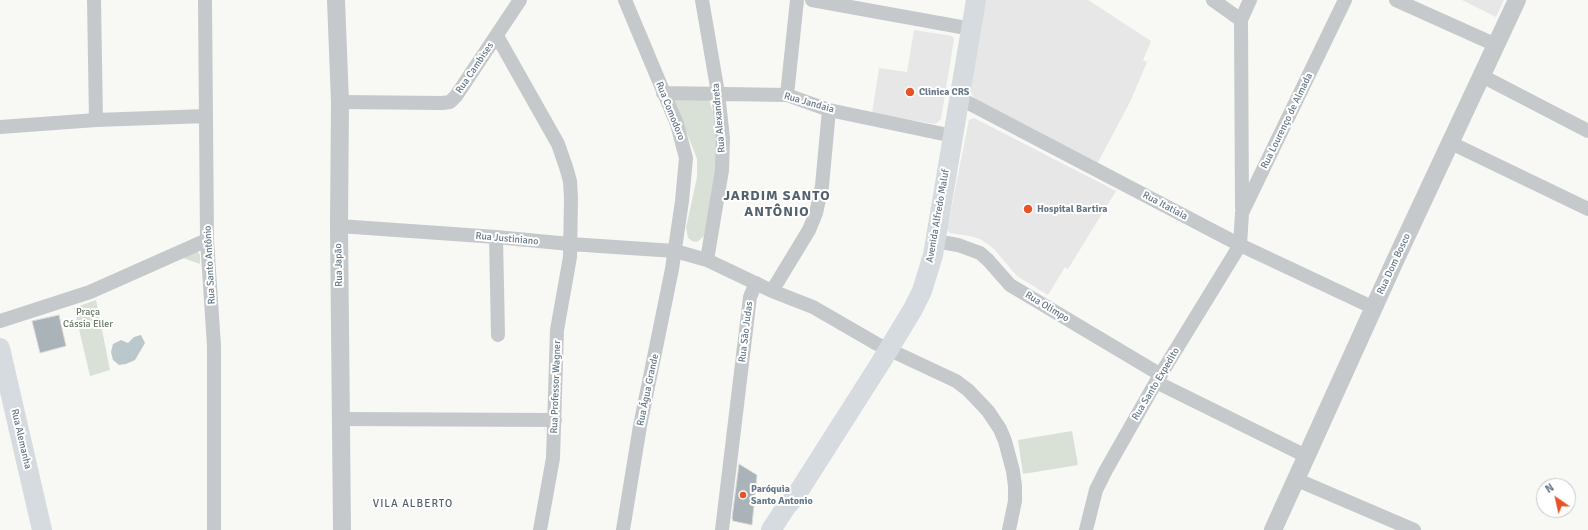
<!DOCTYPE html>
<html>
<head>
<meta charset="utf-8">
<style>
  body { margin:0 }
  #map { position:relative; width:1588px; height:530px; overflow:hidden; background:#f8f8f5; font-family:Signika,sans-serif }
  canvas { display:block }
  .north { position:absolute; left:1536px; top:478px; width:40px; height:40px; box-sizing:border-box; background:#fff; border:1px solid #c2c9cf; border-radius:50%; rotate:326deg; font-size:11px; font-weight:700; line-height:16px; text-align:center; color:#667887 }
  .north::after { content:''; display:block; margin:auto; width:14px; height:18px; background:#e95224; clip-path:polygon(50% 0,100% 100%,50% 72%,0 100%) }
</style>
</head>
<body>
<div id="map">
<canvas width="1588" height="530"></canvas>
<div class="north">N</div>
</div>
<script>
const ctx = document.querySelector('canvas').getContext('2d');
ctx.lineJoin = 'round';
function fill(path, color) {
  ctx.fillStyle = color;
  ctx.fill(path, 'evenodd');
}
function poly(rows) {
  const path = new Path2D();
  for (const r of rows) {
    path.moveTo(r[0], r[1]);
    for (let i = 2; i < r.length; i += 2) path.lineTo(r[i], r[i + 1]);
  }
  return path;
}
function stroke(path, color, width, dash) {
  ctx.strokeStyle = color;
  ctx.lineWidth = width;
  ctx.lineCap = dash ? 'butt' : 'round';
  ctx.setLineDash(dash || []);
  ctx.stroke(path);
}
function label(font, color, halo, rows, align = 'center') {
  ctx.font = font + ' Signika,sans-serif';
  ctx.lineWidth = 4;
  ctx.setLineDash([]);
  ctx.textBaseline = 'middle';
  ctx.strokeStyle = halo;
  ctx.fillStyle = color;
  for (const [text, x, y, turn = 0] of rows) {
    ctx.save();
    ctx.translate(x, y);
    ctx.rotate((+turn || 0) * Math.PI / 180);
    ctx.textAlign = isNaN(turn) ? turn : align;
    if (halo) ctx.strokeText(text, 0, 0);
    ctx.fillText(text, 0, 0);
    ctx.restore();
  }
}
const built = poly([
  [985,0,1088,0,1151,41,1143,60,1147,62,1131,100,1097,164,975,101,970,90],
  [1462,0,1504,0,1496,17],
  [914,30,952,36,954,39,941,119,935,124,872,113,879,68,907,72],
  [974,118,1116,191,1068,269,1065,267,1048,295,1017,276,993,248,980,239,970,236,950,233,947,230,969,120]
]);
const green = poly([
  [675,100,708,100,710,102,713,113,717,141,716,170,704,236,697,242,692,241,688,238,686,228,697,177,697,159,675,103],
  [197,251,200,255,200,264,183,258],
  [96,300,110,370,90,376,74,308],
  [1072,431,1078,465,1023,474,1018,440]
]);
const water = poly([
  [141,335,145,343,135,360,126,364,119,365,113,360,111,352,113,344,121,340,128,343,134,337]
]);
const building = poly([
  [59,315,66,346,40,353,32,321,59,315],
  [739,464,757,475,752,525,733,521,732,518,739,464]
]);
const minor = poly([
  [94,0,96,120],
  [205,0,207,240,214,346,214,530],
  [702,0,718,93,723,138,722,170,707,260],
  [812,0,972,29],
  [1213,0,1241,20],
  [1396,0,1496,45],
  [497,36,558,144,566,167,570,181,571,198,570,257,557,330,553,458,540,530],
  [1482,76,1588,131],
  [663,93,787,95,829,110,953,136],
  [787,95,797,0],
  [959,98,1240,245,1374,308],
  [340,102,442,103,450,102,456,96,520,0],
  [0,127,96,120,206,116],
  [1451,143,1588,209],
  [1242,208,1241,20,1250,0],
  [339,226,496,237,570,244,675,251,707,260,772,291,813,307,877,344,956,381,968,390,988,411,1000,429,1005,441,1013,471,1015,486,1015,501,1009,530],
  [496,237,498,335],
  [935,241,958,245,980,253,988,260,1010,285,1161,375],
  [772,291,809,230,816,213,822,186,829,110],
  [0,321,90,292,207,240],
  [1156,382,1306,456],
  [341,419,555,420],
  [1295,479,1414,530],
  [623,530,640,426,672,269,682,201,686,158,677,124,625,0],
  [722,530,750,297,756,283],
  [1086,530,1096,490,1106,470,1156,382,1240,245,1242,213,1345,0]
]);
const tertiary = poly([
  [336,0,340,102,339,226,342,530],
  [1273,530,1394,263,1517,0]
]);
const secondary = poly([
  [0,348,42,530],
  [771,530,786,507,797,494,881,362,913,309,922,291,933,255,976,0]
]);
const markers = [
  [910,92,5,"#e95224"],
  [1028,209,5,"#e95224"],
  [743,495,4,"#e95224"]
];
const streetNames = [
  ["Rua Cambises",475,68,-56],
  ["Rua Jandaia",809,103,16],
  ["Rua Comodoro",670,111,68],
  ["Rua Alexandreta",719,118,-95],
  ["Rua Lourenço de Almada",1287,121,-64],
  ["Rua Itatiaia",1165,206,28],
  ["Avenida Alfredo Maluf",938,216,-80],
  ["Rua Justiniano",507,239,5],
  ["Rua Dom Bosco",1394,264,-65],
  ["Rua Santo Antônio",210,265,-93],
  ["Rua Japão",339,265,-91],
  ["Rua Olimpo",1047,307,31],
  ["Rua São Judas",746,332,-83],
  ["Rua Santo Expedito",1156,384,-59],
  ["Rua Professor Wagner",556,387,-88],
  ["Rua Água Grande",648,390,-78],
  ["Rua Alemanha",21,439,77]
];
const poiNames = [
  ["Clinica CRS",919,92],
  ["Hospital Bartira",1037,209],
  ["Paróquia",751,489],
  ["Santo Antonio",751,501]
];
const parkNames = [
  ["Praça",88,312],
  ["Cássia Eller",88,324]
];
const neighbourhoodNames = [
  ["VILA ALBERTO",413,504]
];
const districtNames = [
  ["JARDIM SANTO",777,196],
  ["ANTÔNIO",777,212]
];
fill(built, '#e6e7e6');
fill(green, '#d9e0d6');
fill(water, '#bbc8cb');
fill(building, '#aab3b8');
stroke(building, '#dadad7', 1);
stroke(minor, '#c5c9cc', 14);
stroke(tertiary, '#c5c9cc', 18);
stroke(secondary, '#d6dbdf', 20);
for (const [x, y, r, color] of markers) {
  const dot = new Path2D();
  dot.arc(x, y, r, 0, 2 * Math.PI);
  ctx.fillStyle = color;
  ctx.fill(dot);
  stroke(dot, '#fff', 1.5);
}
label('10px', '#667887', '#fff', streetNames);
label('bold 10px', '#667887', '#fff', poiNames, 'left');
label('10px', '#667961', '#fff', parkNames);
ctx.letterSpacing = '1px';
label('11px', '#54616c', '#fff', neighbourhoodNames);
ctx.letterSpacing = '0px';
ctx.letterSpacing = '1px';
label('bold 14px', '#54616c', '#fff', districtNames);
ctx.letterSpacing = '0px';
</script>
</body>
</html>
